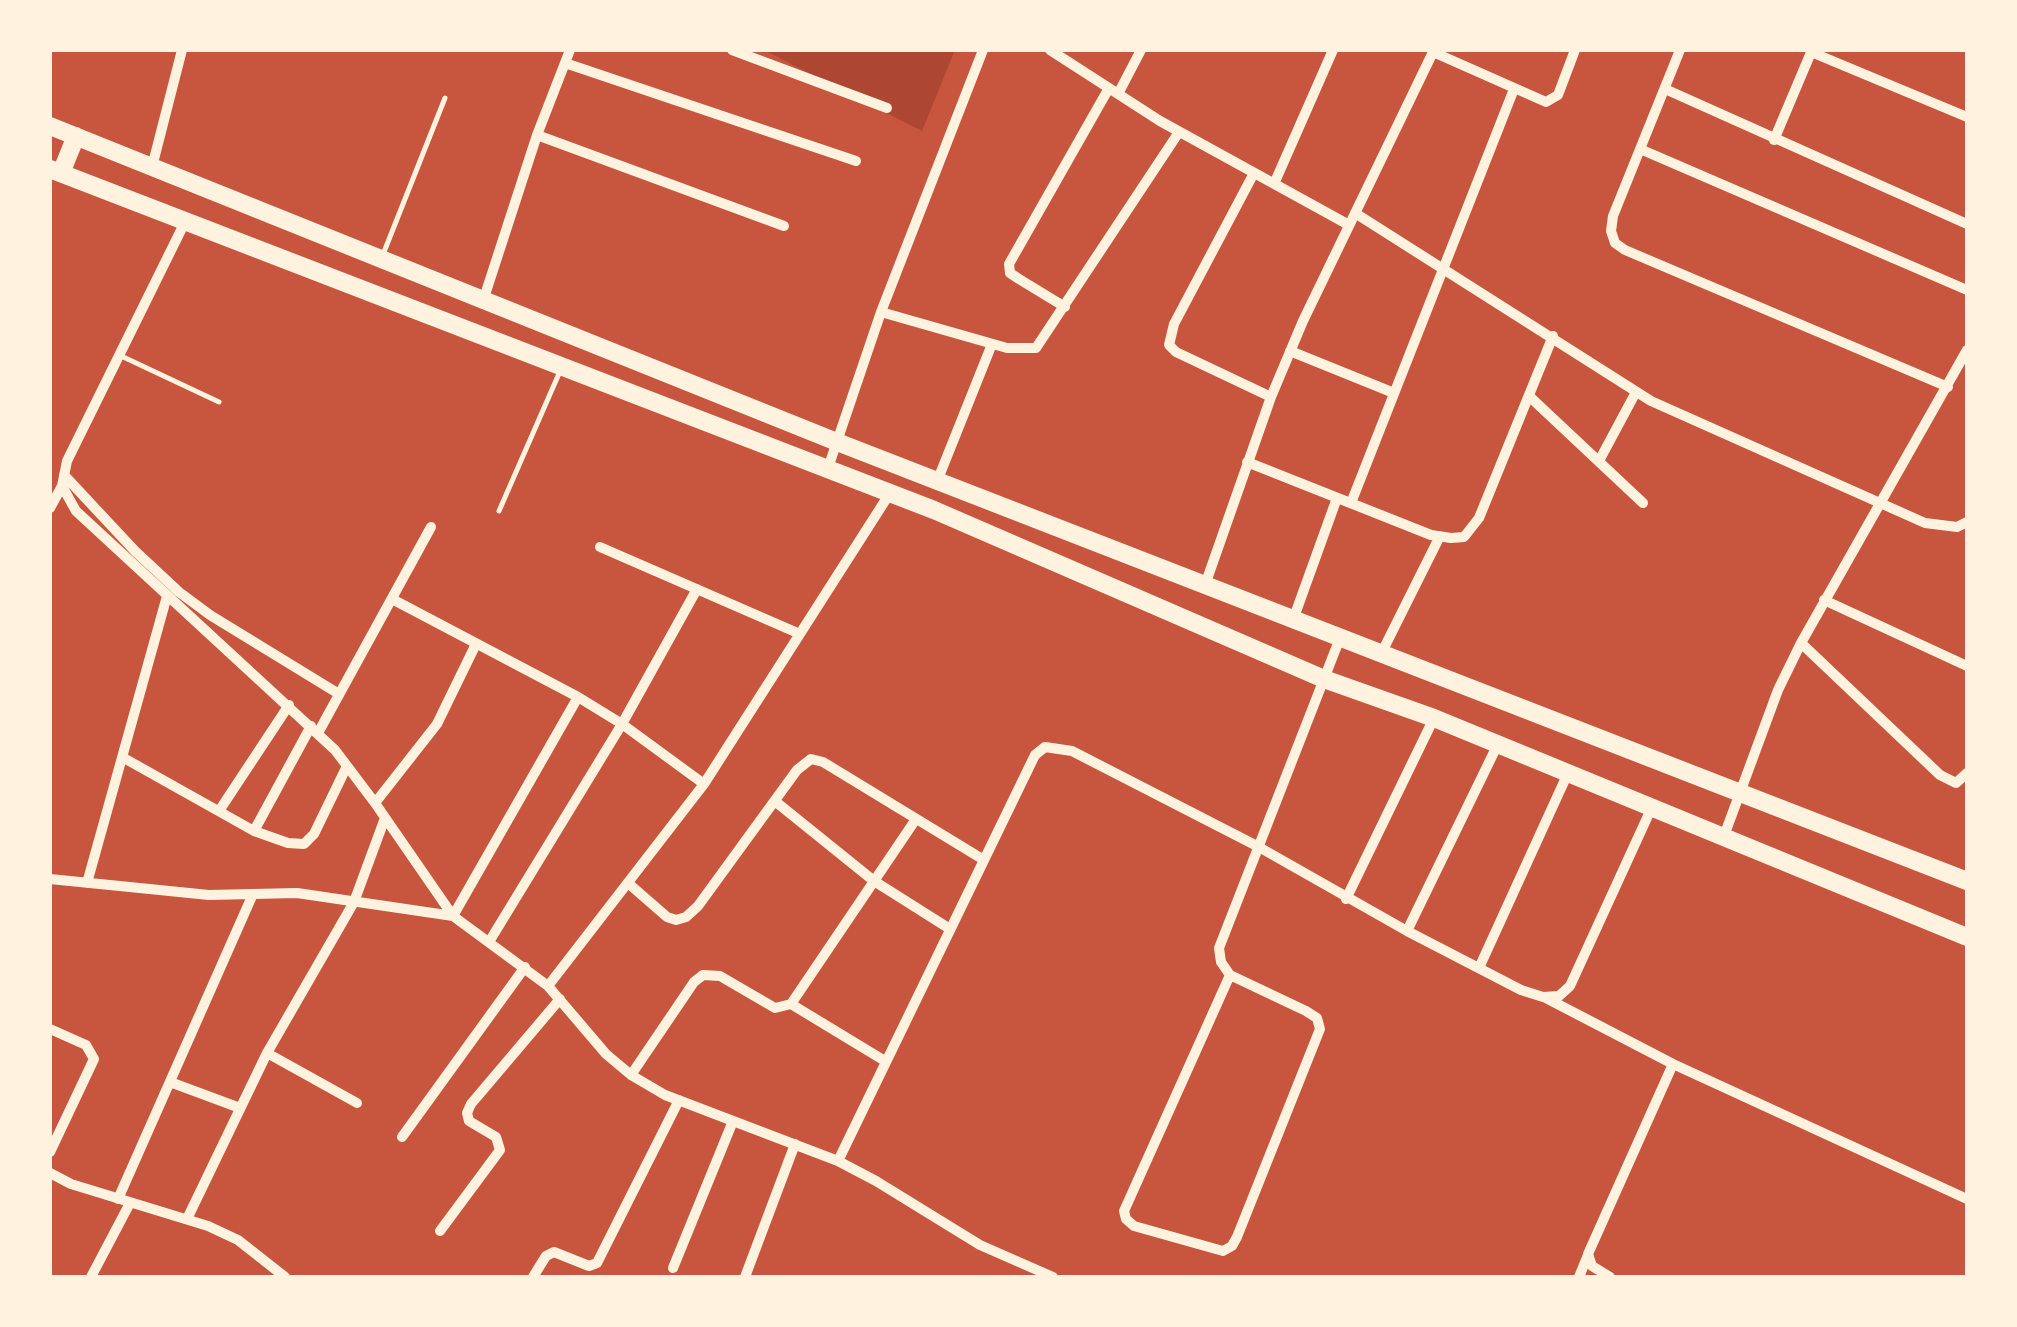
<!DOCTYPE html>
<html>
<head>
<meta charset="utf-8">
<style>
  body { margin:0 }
  #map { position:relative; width:2017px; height:1327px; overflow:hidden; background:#c8553d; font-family:Signika,sans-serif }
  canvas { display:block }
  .frame { position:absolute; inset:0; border:52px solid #fff3e0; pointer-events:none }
</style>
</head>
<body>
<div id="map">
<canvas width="2017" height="1327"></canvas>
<div class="frame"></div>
</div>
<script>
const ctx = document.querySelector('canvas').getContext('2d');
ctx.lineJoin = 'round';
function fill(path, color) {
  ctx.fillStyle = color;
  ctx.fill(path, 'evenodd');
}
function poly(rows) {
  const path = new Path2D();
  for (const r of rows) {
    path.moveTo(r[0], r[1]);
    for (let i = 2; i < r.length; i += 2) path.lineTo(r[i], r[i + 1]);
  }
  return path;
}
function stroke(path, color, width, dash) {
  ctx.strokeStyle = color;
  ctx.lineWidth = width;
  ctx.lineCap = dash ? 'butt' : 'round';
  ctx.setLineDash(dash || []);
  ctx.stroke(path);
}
const green = poly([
  [764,50,955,50,922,131]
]);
const service = poly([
  [382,257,445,98],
  [119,355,219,402],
  [499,511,561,369]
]);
const minor = poly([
  [732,50,887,108],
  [1050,50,1160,121,1349,225],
  [1680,50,1613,216,1611,231,1615,243,1625,250,1948,387],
  [1433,52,1546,102,1558,95,1575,50],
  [1811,52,1967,117],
  [565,63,856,161],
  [1665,89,1967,224],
  [1118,94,1141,50],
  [537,135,784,226],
  [1774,140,1812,50],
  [1640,149,1967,290],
  [152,167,182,50],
  [1254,173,1174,324,1169,345,1176,352,1271,397],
  [1274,184,1333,50],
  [1355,213,1651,401,1925,523,1957,527,1967,522],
  [185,222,67,461,62,486,76,511,335,750,375,803,453,916,548,986,606,1054,631,1075,665,1095,838,1161,876,1181,980,1245,1053,1277],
  [483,301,537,135,570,50],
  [1065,307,1019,279,1010,273,1009,264,1109,88],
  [881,312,1007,348,1036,348,1179,132],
  [1290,351,1394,393],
  [1529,396,1643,503],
  [1599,461,1636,392],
  [1247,462,1431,535,1451,538,1464,537,1479,518,1553,336],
  [828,468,881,312,983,50],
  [64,475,135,551,179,592,210,615,339,694],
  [938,479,992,344],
  [1351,503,1514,89],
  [50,508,62,486],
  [600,547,800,634],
  [1205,585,1271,397,1303,321,1434,50],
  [392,599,578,697,622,724,704,784],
  [1824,600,1967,666],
  [1293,620,1337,498],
  [1801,643,1940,775,1956,783,1967,773],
  [1381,654,1440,536],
  [318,733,431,527],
  [122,757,254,831,288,843,304,844,314,834,347,766],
  [776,802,874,881,950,929],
  [375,803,437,724,476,644],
  [219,811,289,705],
  [254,831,311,726],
  [1724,836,1778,690,1801,643,1967,350],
  [50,879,209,895,297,893,453,916,578,697],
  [87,883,167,596],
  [628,883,667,917,676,920,686,917,698,906,797,770,811,759,823,762,984,860],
  [1346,899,1434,718],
  [1407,931,1497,746],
  [489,942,622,724,697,589],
  [1479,968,1568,773],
  [1230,975,1124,1211,1126,1219,1134,1226,1223,1251,1232,1246,1237,1237,1320,1029,1317,1018,1306,1011,1230,975,1221,962,1219,948,1340,638],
  [548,986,704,784,890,493],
  [1544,997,1673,1064,1967,1199],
  [791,1004,885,1061],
  [50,1029,86,1045,94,1059,50,1152],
  [267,1053,357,1103],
  [631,1075,694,982,703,975,720,976,775,1008,791,1004,916,819],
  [170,1082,240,1108],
  [402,1137,525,967],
  [838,1161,1035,755,1045,747,1072,751,1257,846,1407,931,1521,990,1543,997,1559,996,1570,986,1652,807],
  [50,1173,71,1184,208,1226,238,1240,285,1277],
  [118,1199,253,894],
  [187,1219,267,1053,354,902,385,818],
  [440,1231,500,1150,496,1137,469,1121,467,1113,471,1104,560,999],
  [673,1268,733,1121],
  [91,1277,130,1203],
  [533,1277,546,1256,554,1252,589,1266,597,1263,679,1100],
  [745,1277,795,1144],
  [1579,1277,1588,1255],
  [1610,1277,1592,1266,1588,1254,1673,1064]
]);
const trunk = poly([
  [50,126,837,442,1967,881],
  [50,169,934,510,1324,679,1434,718,1967,937],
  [61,173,76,136]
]);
fill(green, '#ae4732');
stroke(service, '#fff3e0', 5);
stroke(minor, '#fff3e0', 10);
stroke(trunk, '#fff3e0', 18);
</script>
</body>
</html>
